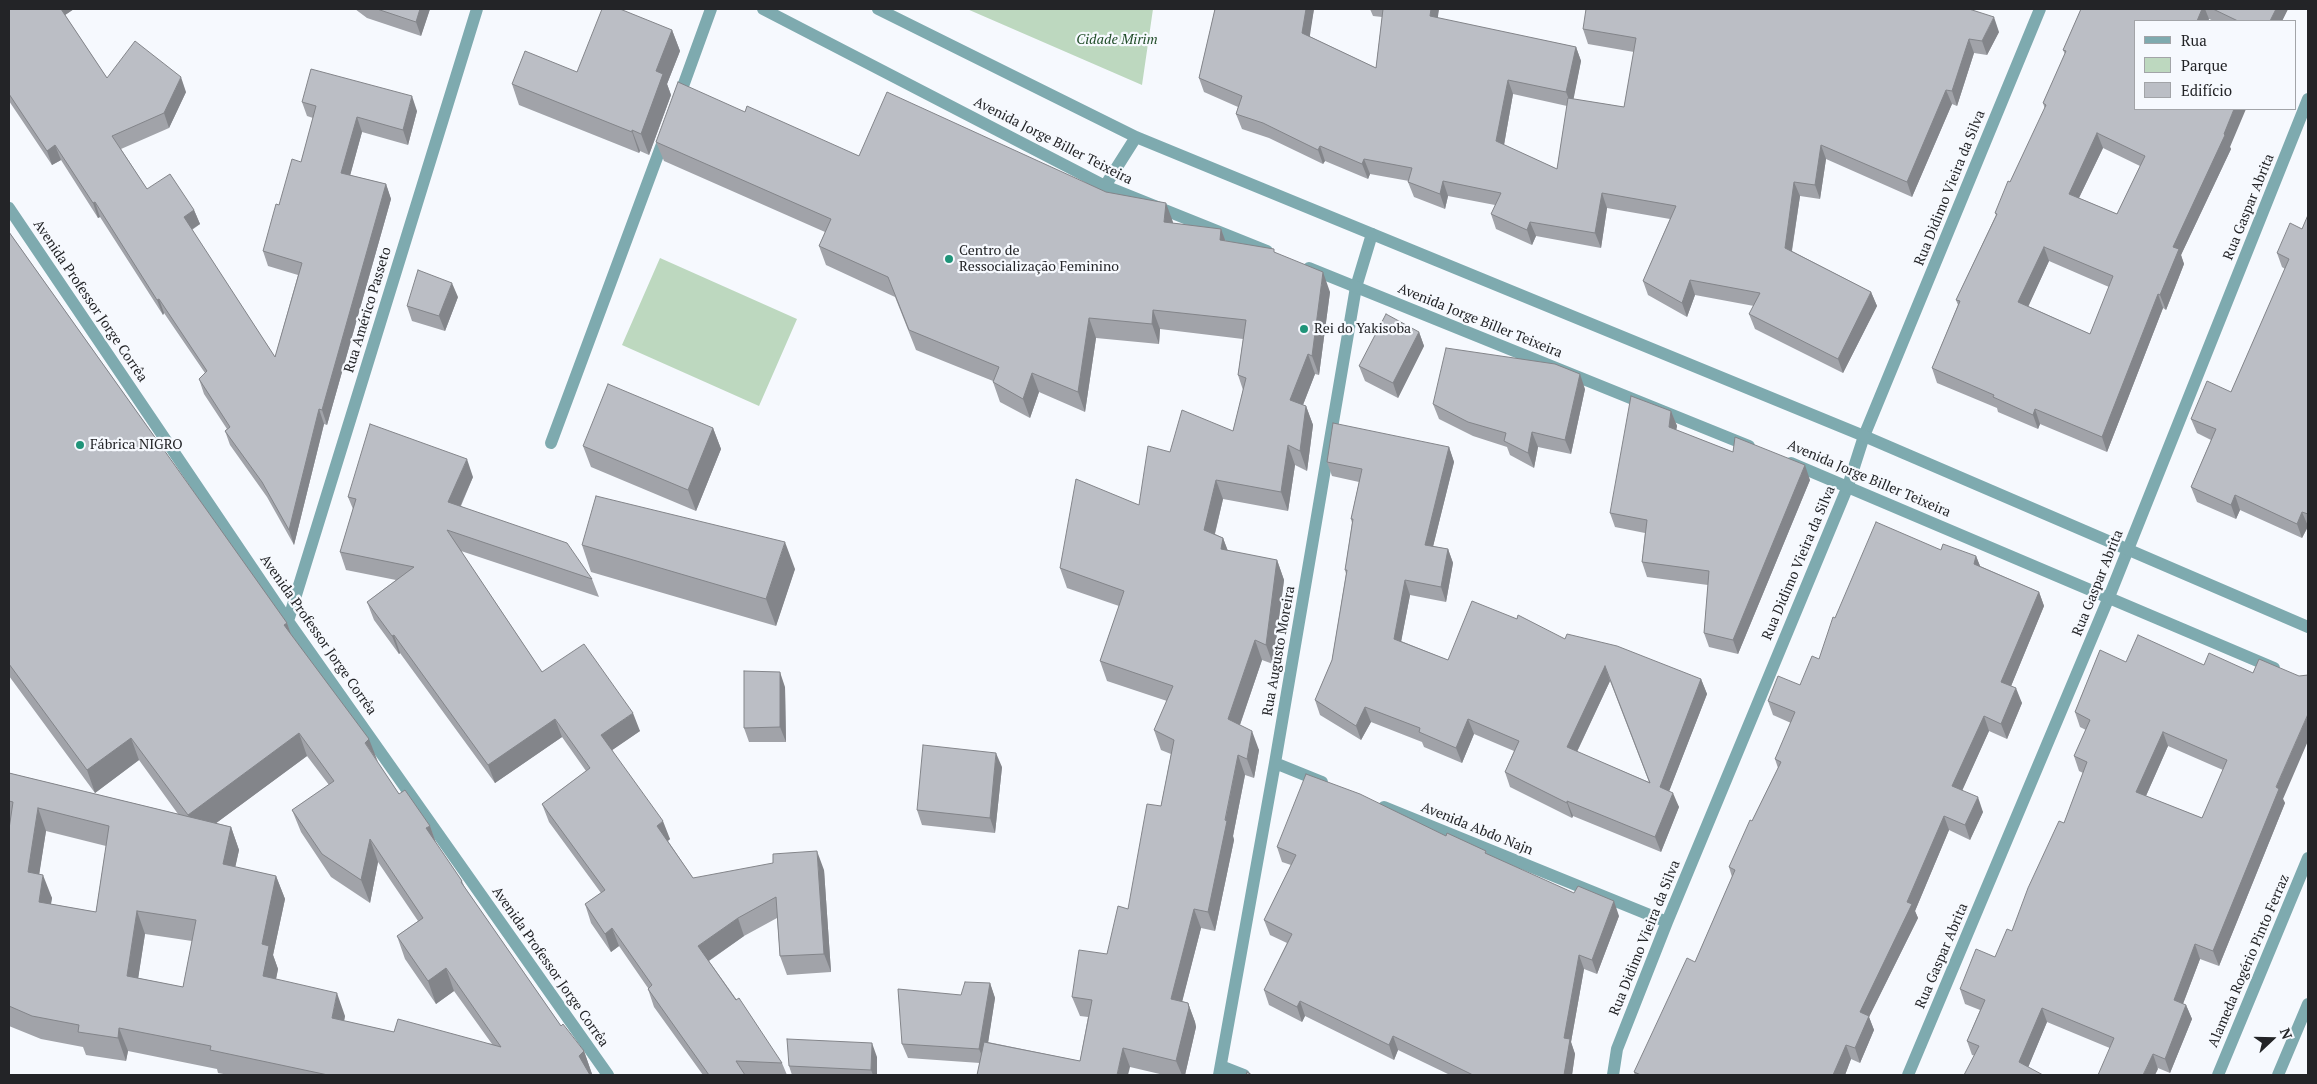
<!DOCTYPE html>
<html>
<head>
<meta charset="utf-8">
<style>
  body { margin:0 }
  #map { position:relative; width:2317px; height:1084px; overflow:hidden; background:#f6f9fe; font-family:"PT Serif",serif }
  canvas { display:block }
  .frame { position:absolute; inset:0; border:10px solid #232427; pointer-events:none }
  .legend { position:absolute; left:2134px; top:20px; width:162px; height:90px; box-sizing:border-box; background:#f6f9fe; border:1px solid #a2a4a8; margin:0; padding:6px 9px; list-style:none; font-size:15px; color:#232427 }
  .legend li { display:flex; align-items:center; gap:10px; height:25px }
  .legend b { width:25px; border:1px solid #a2a4a8 }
  .north { position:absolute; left:2247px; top:1014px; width:50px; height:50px; -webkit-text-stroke:4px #f6f9fe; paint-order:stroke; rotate:69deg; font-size:14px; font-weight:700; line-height:20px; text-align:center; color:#232427 }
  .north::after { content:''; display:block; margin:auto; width:18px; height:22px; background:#232427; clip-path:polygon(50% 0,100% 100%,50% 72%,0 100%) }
</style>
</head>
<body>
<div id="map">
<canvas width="2317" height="1084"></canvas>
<div class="frame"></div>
<ul class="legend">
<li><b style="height:6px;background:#7eaaaf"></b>Rua</li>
<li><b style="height:14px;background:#bdd8bf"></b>Parque</li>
<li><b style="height:14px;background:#bbbec5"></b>Edifício</li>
</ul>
<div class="north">N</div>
</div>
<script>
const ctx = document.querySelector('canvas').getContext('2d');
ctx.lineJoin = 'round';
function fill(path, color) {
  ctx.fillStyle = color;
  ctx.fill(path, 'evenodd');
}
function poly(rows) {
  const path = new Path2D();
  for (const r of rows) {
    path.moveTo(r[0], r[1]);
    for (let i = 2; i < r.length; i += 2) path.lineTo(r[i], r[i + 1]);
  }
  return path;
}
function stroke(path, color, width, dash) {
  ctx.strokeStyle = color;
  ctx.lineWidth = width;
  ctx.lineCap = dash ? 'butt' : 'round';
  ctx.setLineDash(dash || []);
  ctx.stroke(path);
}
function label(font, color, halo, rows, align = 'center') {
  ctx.font = font + ' "PT Serif",serif';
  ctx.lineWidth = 4.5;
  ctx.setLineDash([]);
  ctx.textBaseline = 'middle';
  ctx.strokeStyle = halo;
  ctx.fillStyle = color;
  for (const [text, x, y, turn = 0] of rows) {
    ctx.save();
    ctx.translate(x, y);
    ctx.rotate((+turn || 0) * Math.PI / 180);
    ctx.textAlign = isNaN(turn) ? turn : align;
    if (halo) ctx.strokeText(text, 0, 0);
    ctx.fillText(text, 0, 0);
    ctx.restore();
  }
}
const green = poly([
  [967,9,1153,9,1142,85],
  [660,258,797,319,759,406,622,345]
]);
const service = poly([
  [678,100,711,9],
  [551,443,665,136]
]);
const minor = poly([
  [9,208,288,621,608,1075],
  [288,621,477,9],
  [1275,763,1322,782],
  [1384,807,1667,922],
  [1221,1066,1244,1075],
  [1219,1075,1275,763,1356,287,1372,234],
  [1613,1075,1617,1049,1667,922,1848,486,1864,436,2040,9],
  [1908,1075,2109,597,2308,99]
]);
const tertiary = poly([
  [763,9,1105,186,1267,251],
  [878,9,1136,137,1864,436,2308,627],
  [1105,186,1136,137],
  [1309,268,1749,446],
  [1791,463,2274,668],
  [2218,1075,2308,858],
  [2278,1075,2308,1004]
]);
const wall = poly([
  [9,9,74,9,65,15,107,78,186,92,169,128,121,149,147,189,194,210,200,224,192,230,275,357,298,275,268,266,263,251,279,205,301,162,313,118,307,116,302,102,417,111,408,145,362,132,350,175,386,184,391,199,327,425,324,424,294,545,267,497,230,445,225,431,227,429,204,394,199,379,205,373,164,313,163,315,100,217,98,218,61,160,52,165,9,101],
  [355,9,430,9,421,36,367,18],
  [1215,9,1314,9,1309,36,1376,68,1382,17,1373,16,1370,9,1439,9,1437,18,1576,47,1581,61,1573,99,1624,107,1634,52,1588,44,1583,29,1999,32,1987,55,1974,53,1957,106,1952,104,1912,197,1826,159,1820,199,1800,196,1792,251,1871,292,1877,306,1843,373,1755,329,1749,314,1754,306,1695,295,1687,317,1648,295,1643,281,1670,219,1607,208,1601,248,1536,236,1532,245,1496,229,1491,214,1495,205,1448,196,1445,209,1414,197,1408,182,1409,181,1370,174,1368,179,1325,161,1323,164,1269,138,1242,129,1236,114,1238,107,1204,92,1199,78],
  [1513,94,1567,106,1557,169,1504,145],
  [2081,9,2288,9,2282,21,2214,21,2209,19,2208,21,2136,21,2230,147,2231,149,2181,255,2184,264,2166,310,2163,308,2107,452,2040,424,2038,429,1998,412,1997,408,1937,383,1932,368,1958,305,1956,300,1996,215,1995,213,2045,109,2043,103,2065,54,2063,50],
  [2103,148,2140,166,2117,214,2079,198],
  [2049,261,2109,287,2090,334,2028,306],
  [672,30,680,51,667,84,671,95,649,155,640,151,639,153,519,105,512,84,577,72],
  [745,112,859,156,1106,192,1173,223,1221,229,1225,241,1276,253,1330,292,1319,375,1315,374,1303,405,1306,406,1313,425,1307,471,1295,465,1288,511,1223,499,1215,534,1223,538,1228,551,1277,560,1284,580,1273,664,1262,660,1240,725,1259,750,1254,778,1245,775,1233,836,1234,840,1215,931,1201,928,1182,1001,1188,1003,1195,1022,1196,1027,1185,1075,1164,1075,1130,1067,980,1063,908,1058,902,1044,961,995,990,983,995,998,988,1042,1080,1061,1088,1017,1080,1016,1072,997,1107,954,1128,909,1161,806,1171,754,1161,750,1154,730,1167,701,1107,681,1100,661,1119,606,1067,588,1060,568,1139,505,1170,452,1233,431,1243,390,1238,375,1243,339,1160,329,1159,344,1096,338,1085,412,1039,392,1030,418,1000,402,993,382,993,381,916,350,895,297,826,265,819,246,825,232,664,161,656,142],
  [2308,215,2308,527,2302,538,2240,510,2236,519,2197,502,2191,487,2211,440,2197,433,2191,419,2231,392,2285,269,2282,267,2277,253,2302,229],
  [9,232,287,623,291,634,399,794,430,826,436,843,462,881,465,888,561,1026,584,1051,592,1074,591,1075,229,1075,218,1073,217,1069,128,1051,126,1061,86,1055,83,1047,41,1039,9,1026,9,829,10,822,9,822,9,773,178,814,139,760,95,793,9,676],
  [307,756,329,785,292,810,301,832,331,877,370,903,378,862,418,921,397,936,405,959,436,1004,454,991,492,1044,394,1032,344,1021,345,1016,276,979,278,969,273,955,285,899,276,876,235,867,239,850,231,827,216,823],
  [46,831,106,846,96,912,51,904,52,898,39,874],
  [145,934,192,941,183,987,138,978],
  [458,297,445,331,412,321,407,306],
  [1419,332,1424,346,1398,398,1365,381,1359,366],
  [1585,389,1571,454,1538,447,1534,468,1510,455,1507,447,1473,436,1439,419,1433,404],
  [1671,411,1677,426,1676,430,1733,452,1810,480,1738,654,1709,647,1704,633,1708,585,1647,577,1642,562,1645,533,1615,527,1610,513],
  [713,428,721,449,696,511,591,467,583,446],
  [1449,447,1454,462,1433,546,1448,549,1453,563,1446,602,1410,595,1401,641,1448,660,1565,639,1701,679,1707,694,1669,791,1679,807,1661,852,1573,816,1572,818,1510,787,1505,772,1514,751,1474,734,1462,763,1424,747,1422,742,1371,722,1361,740,1320,715,1315,700,1332,660,1346,574,1345,570,1352,523,1351,519,1359,482,1332,476,1327,462],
  [1610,681,1649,782,1577,752],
  [473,477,461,506,592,579,599,597,461,551,542,672,640,731,612,750,670,839,668,841,693,878,824,870,831,972,787,975,780,956,777,918,744,936,709,961,782,1063,787,1075,703,1075,654,1007,648,989,648,988,619,946,611,952,591,923,585,904,601,893,549,822,542,804,586,771,562,737,495,783,400,653,399,654,374,620,367,602,396,580,346,570,340,552,353,509,348,497],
  [582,545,795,569,776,626,591,572],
  [1941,550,1976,556,1980,566,2039,592,2044,606,2011,686,2022,703,2007,739,1989,731,1962,790,1983,812,1970,840,1949,830,1915,911,1918,918,1869,1017,1874,1030,1860,1063,1851,1059,1845,1075,1635,1075,1634,1072,1695,962,1732,877,1729,867,1752,821,1778,768,1775,759,1791,723,1773,715,1768,701,1800,685,1819,659,1835,618],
  [2100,650,2283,799,2285,803,2219,966,2200,959,2183,1004,2186,1005,2192,1019,2170,1073,2047,1022,2028,1067,1972,1055,1967,1041,1980,1010,1965,1004,1960,989,1995,957,2012,931,2064,823,2083,773,2079,771,2074,756,2086,730,2080,727,2075,712],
  [2168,746,2223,770,2202,818,2146,796],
  [785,687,786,742,749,742,744,728],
  [1002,767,995,833,922,825,917,810],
  [1446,836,1486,851,1487,854,1619,916,1597,974,1584,969,1571,1042,1575,1054,1572,1075,1450,1075,1398,1050,1394,1060,1305,1016,1302,1022,1269,1005,1264,990,1287,943,1270,935,1264,920,1291,865,1282,862,1277,847],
  [877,1057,877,1075,792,1075,789,1066]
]);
const shadedWall = poly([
  [59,9,74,9,62,17],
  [420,9,430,9,421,36,416,22],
  [1306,9,1314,9,1308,48,1302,33],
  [1431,9,1439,9,1436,31,1430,16],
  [2202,9,2205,9,2209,19,2208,21,2197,21],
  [2276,9,2288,9,2282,21,2270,21],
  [1994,17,1999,32,1987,55,1982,41],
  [672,30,680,51,667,84,671,95,649,155,641,134,656,71],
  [1969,39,1974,53,1957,106,1952,91],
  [1576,47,1581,61,1572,107,1566,92],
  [181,77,186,92,169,128,164,113],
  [1508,80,1513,94,1502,156,1496,141],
  [1946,90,1952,104,1912,197,1907,182],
  [412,96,417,111,408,145,403,130],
  [2234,109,2246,109,2230,147,2231,149,2181,255,2184,264,2166,310,2160,295,2173,247],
  [357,117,362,132,347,187,341,173],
  [632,130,640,151,639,153,632,132],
  [2097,133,2103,148,2074,208,2069,194],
  [55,145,61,160,52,165,47,151],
  [1821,145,1826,159,1820,199,1815,185],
  [1320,146,1325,161,1323,164,1318,150],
  [1364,159,1370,174,1368,179,1362,164],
  [1443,181,1448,196,1445,209,1440,194],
  [1794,182,1800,196,1790,262,1785,248],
  [386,184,391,199,327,425,322,410],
  [1602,193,1607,208,1601,248,1595,233],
  [95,202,100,217,98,218,93,203],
  [1166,203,1173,222,1171,241,1164,222],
  [194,210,200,224,189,231,184,217],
  [1530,222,1536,236,1532,245,1527,230],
  [1221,229,1228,248,1220,240],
  [2044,247,2049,261,2024,316,2018,302],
  [1323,272,1330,292,1319,375,1312,356],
  [1690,280,1695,295,1687,317,1682,303],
  [452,283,458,297,445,331,439,316],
  [1871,292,1877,306,1843,373,1838,359],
  [2158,294,2163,308,2107,452,2102,437],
  [159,299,164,313,163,315,157,300],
  [1153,310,1160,329,1159,344,1152,324],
  [1089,318,1096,338,1085,412,1078,392],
  [1419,332,1424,346,1398,398,1393,383],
  [1308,354,1315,374,1297,420,1290,400],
  [1032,373,1039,392,1030,418,1023,399],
  [1580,374,1585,389,1571,454,1565,440],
  [1306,406,1313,425,1307,471,1300,451],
  [319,409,324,424,294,545,289,530],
  [2035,409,2040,424,2038,429,2033,415],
  [1671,411,1677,426,1674,441,1669,427],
  [713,428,721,449,696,511,688,490],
  [1532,432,1538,447,1534,468,1528,453],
  [1288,445,1295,465,1288,511,1281,492],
  [1449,447,1454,462,1430,559,1425,545],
  [467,459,473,477,454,520,448,502],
  [1805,465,1810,480,1738,654,1733,640],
  [1216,480,1223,499,1211,549,1204,530],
  [2235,495,2240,510,2236,519,2231,505],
  [2302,512,2308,526,2302,538,2297,524],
  [1223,538,1230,557,1221,549],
  [785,542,795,569,776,626,766,599],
  [1448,549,1453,563,1446,602,1441,587],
  [1976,556,1982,571,1974,564],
  [1277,560,1284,580,1273,664,1266,645],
  [1405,580,1410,595,1399,653,1394,639],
  [2039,592,2044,606,2007,696,2001,682],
  [287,623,295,646,284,625],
  [394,635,400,653,399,654,392,636],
  [1255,640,1262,660,1235,739,1228,719],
  [1605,666,1610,681,1572,762,1567,747],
  [780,672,785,687,786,742,780,727],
  [1701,679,1707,694,1665,802,1660,787],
  [2016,688,2022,703,2007,739,2001,724],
  [1365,707,1371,722,1361,740,1356,726],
  [633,713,640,731,608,753,601,735],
  [2308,714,2308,741,2283,799,2285,803,2219,966,2213,951,2276,787],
  [1984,716,1989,731,1958,800,1952,786],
  [555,719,562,737,495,783,488,765],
  [1468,719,1474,734,1462,763,1456,748],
  [1252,731,1259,750,1254,778,1247,759],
  [2163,732,2168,746,2141,807,2136,792],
  [299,733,307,756,196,838,188,815],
  [131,738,139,760,95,793,87,770],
  [369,739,378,762,365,743],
  [996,753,1002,767,995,833,990,818],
  [1238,755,1245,775,1233,836,1234,840,1215,931,1208,912],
  [1673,793,1679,807,1661,852,1655,837],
  [1978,797,1983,812,1970,840,1965,825],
  [1567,801,1573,816,1572,818,1567,803],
  [38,808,46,831,36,895,28,872],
  [1944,816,1949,830,1915,911,1918,918,1869,1017,1874,1030,1860,1063,1855,1048,1860,1012],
  [663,821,670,839,664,844,657,826],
  [430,826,438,849,426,828],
  [231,827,239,850,231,887,223,864],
  [370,839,378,862,370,903,361,880],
  [817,851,824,870,831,972,824,954],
  [43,875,52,898,47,924,39,902],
  [276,876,285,899,273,955,278,969,272,999,263,976,262,944],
  [1614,901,1619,916,1597,974,1592,960],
  [1194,909,1201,928,1178,1018,1171,999],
  [137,911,145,934,135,999,127,976],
  [738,918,744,936,704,964,698,946],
  [612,928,619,946,611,952,605,934],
  [2195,944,2200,959,2179,1014,2174,1000],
  [1579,955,1584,969,1571,1042,1575,1054,1572,1075,1564,1075,1564,1038],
  [446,968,454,991,436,1004,428,981],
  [990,983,995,998,985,1063,979,1049],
  [337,993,345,1016,340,1041,332,1018],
  [1300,1001,1305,1016,1302,1022,1297,1007],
  [1188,1003,1195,1022,1196,1027,1185,1075,1182,1075,1176,1061],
  [2186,1005,2192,1019,2170,1073,2165,1059],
  [2042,1008,2047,1022,2025,1075,2019,1062],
  [119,1028,128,1051,126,1061,118,1038],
  [1393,1036,1398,1050,1394,1060,1389,1045],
  [872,1043,877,1057,877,1075,873,1075,871,1070],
  [1846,1045,1851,1059,1845,1075,1833,1075],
  [1123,1048,1130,1067,1128,1075,1117,1075],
  [584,1051,592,1074,591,1075,586,1075,579,1056],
  [2153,1054,2158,1069,2155,1075,2143,1075]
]);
const building = poly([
  [9,9,61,9,107,78,135,41,181,77,164,113,112,136,147,189,170,174,194,210,184,217,275,357,302,263,263,251,276,204,279,205,292,159,301,162,316,106,302,102,311,69,412,96,403,130,357,117,341,173,386,184,322,410,319,409,289,530,262,482,225,431,230,427,199,379,207,371,159,299,157,300,95,202,93,203,55,145,47,151,9,94,9,9],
  [377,9,420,9,416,22,377,9],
  [602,9,620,9,672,30,656,71,663,74,641,134,632,130,632,132,512,84,525,51,577,72,602,9],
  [1215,9,1306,9,1302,33,1376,68,1383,9,1431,9,1430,16,1576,47,1566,92,1508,80,1496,141,1557,169,1568,98,1624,107,1636,38,1583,29,1586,9,1969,9,1994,17,1982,41,1969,39,1952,91,1946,90,1907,182,1821,145,1815,185,1794,182,1785,248,1871,292,1838,359,1749,314,1760,293,1690,280,1682,303,1643,281,1676,206,1602,193,1595,233,1530,222,1527,230,1491,214,1501,193,1443,181,1440,194,1408,182,1412,168,1364,159,1362,164,1320,146,1318,150,1263,123,1236,114,1242,96,1199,78,1215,9],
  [2081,9,2202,9,2197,21,2136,21,2136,109,2234,109,2224,134,2225,135,2173,247,2179,249,2160,295,2158,294,2102,437,2035,409,2033,415,1993,397,1994,395,1932,368,1960,301,1956,300,1997,214,1995,213,2008,181,2010,182,2046,105,2043,103,2066,51,2063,50,2081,9],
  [2097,133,2145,156,2117,214,2069,194,2097,133],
  [2044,247,2113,276,2090,334,2018,302,2044,247],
  [2213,9,2276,9,2270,21,2238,21,2213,9],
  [678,82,745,112,747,106,859,156,887,92,1106,192,1166,203,1164,222,1221,229,1220,240,1274,249,1274,252,1323,272,1312,356,1308,354,1290,400,1306,406,1300,451,1288,445,1281,492,1216,480,1204,530,1223,538,1221,549,1277,560,1266,645,1255,640,1228,719,1252,731,1247,759,1238,755,1225,820,1227,821,1208,912,1194,909,1171,999,1188,1003,1189,1008,1176,1061,1123,1048,1117,1075,977,1075,984,1042,1080,1061,1092,1000,1072,997,1079,950,1107,954,1118,906,1128,909,1147,804,1161,806,1174,740,1154,730,1173,686,1100,661,1124,591,1060,568,1076,479,1139,505,1148,446,1170,452,1182,410,1233,431,1246,378,1238,375,1246,320,1153,310,1152,324,1089,318,1078,392,1032,373,1023,399,993,382,999,367,909,330,888,277,819,246,831,219,656,142,678,82],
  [2308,215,2308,514,2302,512,2297,524,2235,495,2231,505,2191,487,2216,429,2191,419,2207,381,2231,392,2289,259,2277,253,2290,223,2302,229,2308,215],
  [9,232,287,623,284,625,369,739,365,743,399,794,405,790,430,826,426,828,462,881,461,882,561,1026,563,1024,584,1051,579,1056,590,1075,328,1075,210,1050,211,1046,119,1028,118,1038,78,1032,79,1025,32,1016,9,1006,9,829,13,802,9,801,9,773,231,827,223,864,276,876,262,944,269,946,263,976,337,993,332,1018,394,1032,398,1019,501,1047,446,968,428,981,397,936,423,918,370,839,361,880,322,854,292,810,334,781,299,733,188,815,131,738,87,770,9,664,9,232],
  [38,808,109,826,96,912,39,902,43,875,28,872,38,808],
  [137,911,196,920,183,987,127,976,137,911],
  [418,270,452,283,439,316,407,306,418,270],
  [1386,314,1419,332,1393,383,1359,366,1386,314],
  [1446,348,1555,364,1580,374,1565,440,1532,432,1528,453,1504,441,1506,433,1468,422,1433,404,1446,348],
  [608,384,713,428,688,490,583,446,608,384],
  [1631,396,1671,411,1669,427,1733,452,1735,437,1805,465,1733,640,1704,633,1709,571,1642,562,1647,520,1610,513,1631,396],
  [1333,423,1449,447,1425,545,1448,549,1441,587,1405,580,1394,639,1448,660,1472,601,1517,619,1518,615,1565,639,1567,634,1617,646,1701,679,1660,787,1673,793,1655,837,1567,801,1567,803,1505,772,1519,741,1468,719,1456,748,1419,732,1420,728,1365,707,1356,726,1315,700,1332,660,1347,570,1345,570,1353,519,1351,519,1362,469,1327,462,1333,423],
  [1605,666,1650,783,1567,747,1605,666],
  [370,424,467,459,448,502,567,543,592,579,447,530,542,672,584,644,633,713,601,735,663,821,657,826,693,878,773,863,773,854,817,851,824,954,780,956,776,897,738,918,698,946,736,1000,739,998,782,1063,736,1061,745,1075,709,1075,648,989,652,985,612,928,605,934,585,904,605,890,542,804,590,768,555,719,488,765,394,635,392,636,367,602,414,567,340,552,356,499,348,497,370,424],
  [596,496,785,542,766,599,582,545,596,496],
  [1876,522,1941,550,1943,544,1976,556,1974,564,2039,592,2001,682,2016,688,2001,724,1984,716,1952,786,1978,797,1965,825,1944,816,1907,902,1912,904,1860,1012,1869,1016,1855,1048,1846,1045,1833,1075,1641,1075,1634,1072,1687,958,1695,962,1735,870,1729,867,1750,820,1752,821,1781,762,1775,759,1795,712,1768,701,1778,676,1800,685,1812,656,1819,659,1833,617,1835,618,1876,522],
  [2138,635,2204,665,2209,653,2253,673,2259,659,2299,676,2308,675,2308,714,2276,787,2279,789,2213,951,2195,944,2174,1000,2186,1005,2165,1059,2153,1054,2143,1075,2098,1075,2114,1038,2042,1008,2019,1062,2043,1075,1964,1075,1979,1046,1967,1041,1985,1000,1960,989,1976,949,1995,957,2007,929,2012,931,2028,888,2059,821,2064,823,2087,762,2074,756,2090,720,2075,712,2100,650,2126,662,2138,635],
  [2163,732,2227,760,2202,818,2136,792,2163,732],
  [744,671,780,672,780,727,744,728,744,671],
  [923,745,996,753,990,818,917,810,923,745],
  [1306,774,1360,794,1446,836,1447,833,1486,851,1485,853,1574,893,1578,886,1614,901,1592,960,1579,955,1564,1038,1570,1039,1564,1075,1473,1075,1393,1036,1389,1045,1300,1001,1297,1007,1264,990,1292,934,1264,920,1296,855,1277,847,1306,774],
  [965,982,990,983,979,1049,902,1044,898,989,961,995,965,982],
  [787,1039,872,1043,871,1070,789,1066,787,1039],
  [1247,1072,1252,1075,1246,1075,1247,1072]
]);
const markers = [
  [949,259,5,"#1f9479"],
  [1304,329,5,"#1f9479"],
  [80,445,5,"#1f9479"]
];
const parkNames = [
  ["Cidade Mirim",1117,40]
];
const streetNames = [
  ["Avenida Jorge Biller Teixeira",1053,141,27],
  ["Rua Didimo Vieira da Silva",1950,188,-68],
  ["Rua Gaspar Abrita",2249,207,-68],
  ["Avenida Professor Jorge Corrêa",90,301,56],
  ["Rua Américo Passeto",368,310,-73],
  ["Avenida Jorge Biller Teixeira",1480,321,22],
  ["Avenida Jorge Biller Teixeira",1869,479,23],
  ["Rua Didimo Vieira da Silva",1799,563,-67],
  ["Rua Gaspar Abrita",2098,583,-68],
  ["Avenida Professor Jorge Corrêa",318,635,55],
  ["Rua Augusto Moreira",1279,651,-80],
  ["Avenida Abdo Najn",1477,829,22],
  ["Rua Didimo Vieira da Silva",1645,938,-68],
  ["Rua Gaspar Abrita",1942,956,-67],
  ["Alameda Rogério Pinto Ferraz",2249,961,-67],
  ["Avenida Professor Jorge Corrêa",550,967,55]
];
const poiNames = [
  ["Centro de",959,251],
  ["Ressocialização Feminino",959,267],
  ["Rei do Yakisoba",1314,329],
  ["Fábrica NIGRO",90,445]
];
fill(green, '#bdd8bf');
stroke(service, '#7eaaaf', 12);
stroke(minor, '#7eaaaf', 12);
stroke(tertiary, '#7eaaaf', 12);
fill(wall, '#a1a3a9');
fill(shadedWall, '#83858a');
fill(building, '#bbbec5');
stroke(building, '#83858a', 1);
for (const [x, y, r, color] of markers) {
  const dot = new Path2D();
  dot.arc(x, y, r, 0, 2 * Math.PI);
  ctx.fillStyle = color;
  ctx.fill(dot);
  stroke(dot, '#f6f9fe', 2);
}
label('italic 14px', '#214d29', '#f6f9fe', parkNames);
label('14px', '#232427', '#f6f9fe', streetNames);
label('14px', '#232427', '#f6f9fe', poiNames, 'left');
</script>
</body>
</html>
